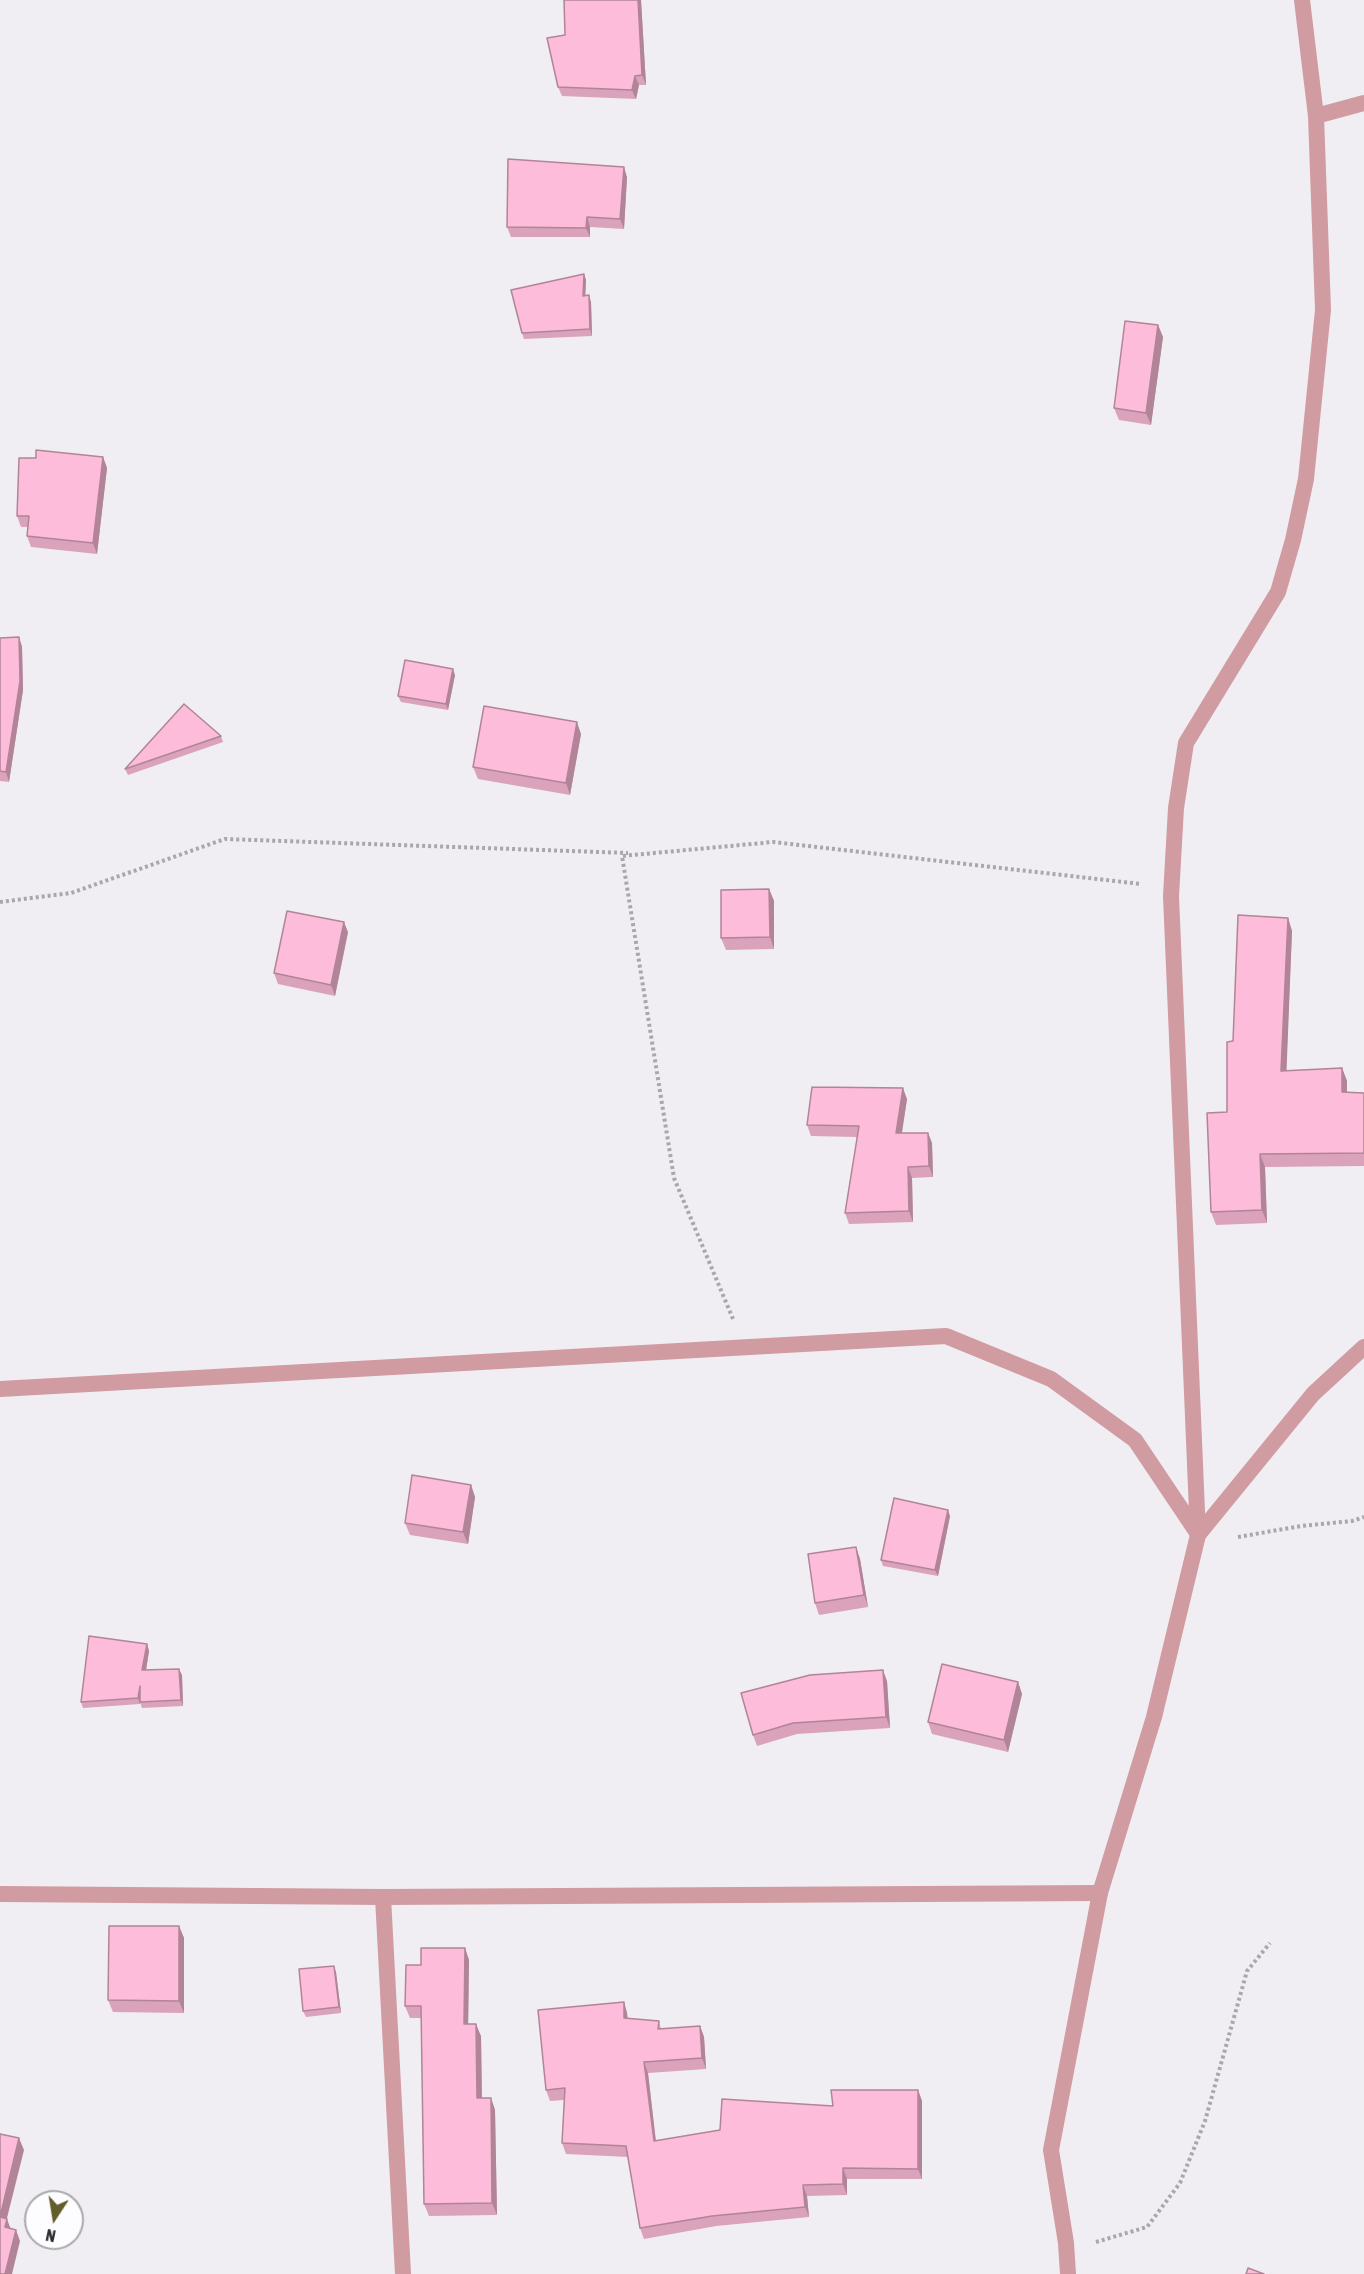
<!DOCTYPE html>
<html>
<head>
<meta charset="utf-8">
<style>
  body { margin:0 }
  #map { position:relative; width:1364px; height:2274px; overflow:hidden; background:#f0eef2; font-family:"Asap Condensed",sans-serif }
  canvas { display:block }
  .north { position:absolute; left:24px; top:2190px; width:60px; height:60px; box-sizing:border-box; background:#fdfcff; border:2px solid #a9a8ab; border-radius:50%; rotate:192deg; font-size:16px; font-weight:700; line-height:24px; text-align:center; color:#2b2a2c }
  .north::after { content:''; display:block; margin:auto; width:21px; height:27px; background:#635d29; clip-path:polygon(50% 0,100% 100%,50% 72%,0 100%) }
</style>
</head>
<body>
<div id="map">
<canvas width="1364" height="2274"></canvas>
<div class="north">N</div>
</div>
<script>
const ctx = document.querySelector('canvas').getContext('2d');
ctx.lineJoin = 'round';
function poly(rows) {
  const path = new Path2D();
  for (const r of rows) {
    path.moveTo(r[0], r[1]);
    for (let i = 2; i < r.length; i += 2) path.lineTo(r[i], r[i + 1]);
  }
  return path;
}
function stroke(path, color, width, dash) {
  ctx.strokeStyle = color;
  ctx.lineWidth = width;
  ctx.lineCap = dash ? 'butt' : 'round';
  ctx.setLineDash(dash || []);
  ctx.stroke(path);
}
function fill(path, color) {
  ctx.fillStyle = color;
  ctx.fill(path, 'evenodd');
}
const path = poly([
  [0,902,71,893,225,839,628,853],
  [733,1319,674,1178,622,856,773,842,1141,884],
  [1238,1537,1301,1526,1352,1521,1364,1517],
  [1096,2242,1147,2227,1180,2183,1205,2121,1247,1971,1270,1943]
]);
const service = poly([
  [1316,116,1364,103],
  [0,1389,946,1336,1051,1379,1135,1440,1198,1534],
  [1198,1535,1171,896,1176,808,1186,743,1278,592,1293,540,1306,479,1323,310,1316,116,1302,0],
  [1198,1535,1313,1394,1364,1347],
  [0,1894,383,1897,1100,1893],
  [383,1897,403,2274]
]);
const minor = poly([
  [1068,2274,1066,2243,1051,2150,1100,1893,1154,1717,1198,1535]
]);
const wall = poly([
  [564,0,641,0,646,85,639,85,636,99,562,96,558,87,565,35],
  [627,177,624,229,590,227,590,237,511,237,507,227],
  [584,274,586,280,585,296,591,302,592,336,524,339,522,333],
  [1158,325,1163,337,1151,425,1119,420,1114,408],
  [103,457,107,468,97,554,31,547,27,536,28,527,21,527,17,516,36,458],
  [19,637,22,647,23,690,9,782,0,781,0,638],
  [455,675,448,710,401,702,398,696],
  [581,734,570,795,478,779,473,767],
  [221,736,223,742,128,775,125,769],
  [769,889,774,901,774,949,726,950,721,938],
  [1288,918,1292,931,1286,1071,1342,1068,1347,1081,1347,1092,1364,1093,1364,1166,1265,1167,1267,1223,1216,1225,1211,1212,1227,1112,1233,1041],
  [348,932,335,996,278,984,274,973],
  [907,1099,902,1133,928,1133,932,1143,933,1177,912,1178,913,1222,849,1224,845,1213,857,1137,811,1136,807,1125],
  [471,1485,475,1497,468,1544,410,1535,405,1523],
  [950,1516,938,1576,883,1566,881,1560],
  [856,1547,860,1559,868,1607,819,1615,815,1603],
  [147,1644,149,1651,146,1670,182,1675,183,1706,142,1708,140,1702,140,1704,83,1708,81,1702],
  [887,1681,890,1728,797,1734,757,1746,753,1735],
  [1018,1682,1022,1694,1008,1752,932,1734,928,1722],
  [179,1926,184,1938,184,2013,113,2012,108,2000],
  [465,1948,469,1960,468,2024,481,2036,482,2098,491,2098,495,2110,497,2215,429,2216,424,2204,421,2018,410,2018,405,2006,421,1965],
  [336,1972,341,2013,306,2017,303,2011],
  [624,2002,627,2013,628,2019,659,2021,661,2029,700,2026,704,2037,706,2069,648,2073,656,2141,720,2130,833,2106,918,2090,922,2101,922,2179,847,2179,847,2195,807,2196,809,2217,716,2226,644,2239,640,2228,628,2157,566,2154,562,2143,564,2100,550,2101,546,2090]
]);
const shadedWall = poly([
  [638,0,641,0,646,85,642,75],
  [635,76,639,85,636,99,632,90],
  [624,167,627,177,624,229,620,219],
  [587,217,590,227,590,237,586,228],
  [584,274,586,280,585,302,583,296],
  [589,295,591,302,592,336,590,329],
  [1158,325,1163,337,1151,425,1146,413],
  [103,457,107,468,97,554,93,543],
  [19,637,22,647,23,690,9,782,6,772],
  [453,669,455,675,448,710,446,704],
  [577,722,581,734,570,795,566,783],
  [769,889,774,901,774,949,770,937],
  [1288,918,1292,931,1286,1084,1281,1071],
  [344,922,348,932,335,996,331,985],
  [1342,1068,1347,1081,1347,1105,1342,1092],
  [903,1088,907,1099,900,1144,896,1133],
  [928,1133,932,1143,933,1177,929,1166],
  [1260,1154,1265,1167,1267,1223,1262,1210],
  [908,1167,912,1178,913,1222,909,1211],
  [471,1485,475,1497,468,1544,463,1532],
  [948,1510,950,1516,938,1576,935,1570],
  [856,1547,860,1559,868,1607,864,1595],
  [147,1644,149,1651,145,1676,142,1670],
  [179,1669,182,1675,183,1706,181,1700],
  [883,1670,887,1681,890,1728,886,1717],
  [1018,1682,1022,1694,1008,1752,1004,1740],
  [140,1686,142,1692,140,1704,138,1698],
  [179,1926,184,1938,184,2013,179,2001],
  [465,1948,469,1960,468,2036,464,2024],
  [334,1966,336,1972,341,2013,339,2007],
  [624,2002,627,2013,628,2029,624,2018],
  [476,2024,481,2036,482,2109,477,2098],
  [700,2026,704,2037,706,2069,702,2058],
  [644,2062,648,2073,657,2152,654,2141],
  [918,2090,922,2101,922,2179,918,2169],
  [491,2098,495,2110,497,2215,492,2203],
  [19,2138,24,2150,5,2226,7,2219,11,2230,9,2238,0,2217],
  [843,2168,847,2179,847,2195,843,2184],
  [803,2185,807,2196,809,2217,805,2207],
  [16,2230,20,2241,12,2274,5,2274]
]);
const building = poly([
  [564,0,638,0,642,75,635,76,632,90,558,87,547,38,565,35,564,0],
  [508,159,624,167,620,219,587,217,586,228,507,227,508,159],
  [584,274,583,296,589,295,590,329,522,333,511,290,584,274],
  [1125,321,1158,325,1146,413,1114,408,1125,321],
  [36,450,103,457,93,543,27,536,29,516,17,516,19,458,36,458,36,450],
  [19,637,20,681,6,772,0,771,0,638,19,637],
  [405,660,453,669,446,704,398,696,405,660],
  [184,704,221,736,125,769,184,704],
  [484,706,577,722,566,783,473,767,484,706],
  [769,889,770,937,721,938,721,890,769,889],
  [287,911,344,922,331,985,274,973,287,911],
  [1238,915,1288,918,1281,1071,1342,1068,1342,1092,1364,1093,1364,1153,1260,1154,1262,1210,1211,1212,1207,1113,1227,1112,1227,1042,1233,1041,1238,915],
  [812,1087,903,1088,896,1133,928,1133,929,1166,908,1167,909,1211,845,1213,859,1126,807,1125,812,1087],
  [412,1475,471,1485,463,1532,405,1523,412,1475],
  [894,1498,948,1510,935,1570,881,1560,894,1498],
  [856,1547,864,1595,815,1603,808,1554,856,1547],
  [89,1636,147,1644,142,1670,179,1669,181,1700,140,1702,140,1686,138,1698,81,1702,89,1636],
  [942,1664,1018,1682,1004,1740,928,1722,942,1664],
  [883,1670,886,1717,793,1723,753,1735,741,1693,810,1675,883,1670],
  [109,1926,179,1926,179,2001,108,2000,109,1926],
  [421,1948,465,1948,464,2024,476,2024,477,2098,491,2098,492,2203,424,2204,421,2006,405,2006,406,1965,421,1965,421,1948],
  [334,1966,339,2007,303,2011,299,1969,334,1966],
  [624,2002,624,2018,659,2021,658,2029,700,2026,702,2058,644,2062,654,2141,720,2130,722,2099,833,2106,831,2090,918,2090,918,2169,843,2168,843,2184,803,2185,805,2207,712,2216,640,2228,626,2146,562,2143,565,2088,546,2090,538,2010,624,2002],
  [0,2134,19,2138,0,2217,7,2219,5,2227,16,2230,5,2274,0,2274,0,2134],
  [1248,2268,1264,2274,1246,2274,1248,2268]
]);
stroke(path, '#a8a7aa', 4, [3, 3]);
stroke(service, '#d09ba1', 16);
stroke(minor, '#d09ba1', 16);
fill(wall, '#daa2bb');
fill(shadedWall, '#b18498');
fill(building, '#fdbcd9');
stroke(building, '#b18498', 1.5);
</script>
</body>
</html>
